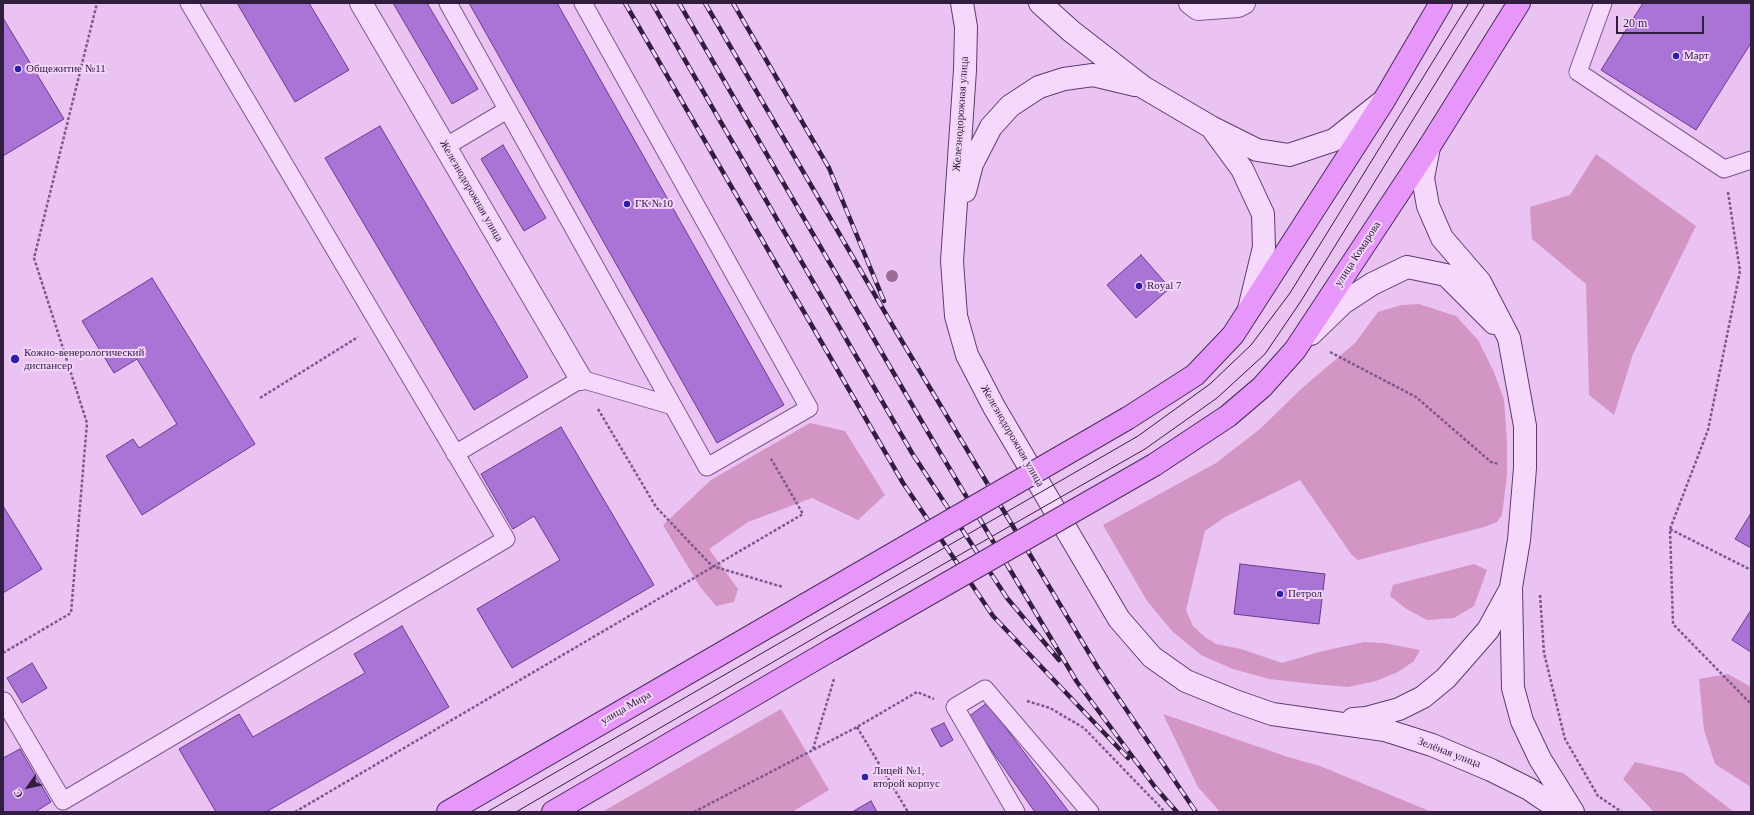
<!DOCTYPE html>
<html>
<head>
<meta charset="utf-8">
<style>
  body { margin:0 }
  #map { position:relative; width:1754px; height:815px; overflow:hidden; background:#ebc3f3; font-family:"Times New Roman",serif }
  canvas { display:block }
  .frame { position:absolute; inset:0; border:4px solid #311d3e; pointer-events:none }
  .north { position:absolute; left:8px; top:767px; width:40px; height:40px; -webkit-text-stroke:3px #f3d4fa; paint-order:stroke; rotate:237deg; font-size:11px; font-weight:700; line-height:16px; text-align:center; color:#311d3e }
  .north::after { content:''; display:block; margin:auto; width:14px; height:18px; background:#311d3e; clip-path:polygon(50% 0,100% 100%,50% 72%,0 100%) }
  .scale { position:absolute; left:1616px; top:16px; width:88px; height:18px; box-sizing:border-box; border:2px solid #311d3e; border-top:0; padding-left:5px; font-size:12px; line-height:14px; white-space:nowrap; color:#311d3e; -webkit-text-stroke:3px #f3d4fa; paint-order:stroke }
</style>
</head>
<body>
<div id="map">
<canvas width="1754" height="815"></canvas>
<div class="frame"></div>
<div class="north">С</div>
<div class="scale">20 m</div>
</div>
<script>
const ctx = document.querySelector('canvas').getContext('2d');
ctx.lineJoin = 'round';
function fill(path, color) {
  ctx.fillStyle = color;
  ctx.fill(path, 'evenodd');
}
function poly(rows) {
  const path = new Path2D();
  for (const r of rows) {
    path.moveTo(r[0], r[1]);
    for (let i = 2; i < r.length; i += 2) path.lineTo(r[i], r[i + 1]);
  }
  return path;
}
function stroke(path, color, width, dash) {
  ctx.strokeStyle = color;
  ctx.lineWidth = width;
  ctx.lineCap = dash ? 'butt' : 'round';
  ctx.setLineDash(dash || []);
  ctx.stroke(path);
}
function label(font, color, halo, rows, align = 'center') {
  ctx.font = font + ' "Times New Roman",serif';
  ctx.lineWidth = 4;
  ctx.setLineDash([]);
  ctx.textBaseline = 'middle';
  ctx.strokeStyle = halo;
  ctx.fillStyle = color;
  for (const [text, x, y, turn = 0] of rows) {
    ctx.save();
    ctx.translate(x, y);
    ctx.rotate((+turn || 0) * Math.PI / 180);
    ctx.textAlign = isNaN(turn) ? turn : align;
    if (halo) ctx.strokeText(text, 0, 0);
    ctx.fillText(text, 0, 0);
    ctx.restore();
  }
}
const green = poly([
  [1596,154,1696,226,1633,354,1614,415,1589,395,1586,284,1532,239,1530,207,1570,195],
  [1419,304,1456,316,1478,340,1493,370,1504,399,1507,442,1507,475,1502,515,1497,522,1484,527,1358,560,1351,554,1300,480,1225,517,1205,531,1186,610,1193,626,1205,637,1216,644,1241,649,1282,663,1319,652,1364,642,1384,643,1420,650,1414,661,1398,672,1376,681,1348,687,1313,684,1269,679,1233,669,1201,655,1173,632,1147,601,1103,525,1216,463,1260,429,1301,389,1355,343,1378,312,1401,305],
  [810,423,845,431,885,495,858,520,812,498,748,522,709,549,738,589,734,602,716,606,700,587,663,525,711,480],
  [1474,564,1487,570,1474,606,1454,618,1427,620,1405,608,1390,596,1393,585],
  [1728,674,1751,687,1751,787,1715,764,1704,730,1699,679],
  [781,709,829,790,792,812,602,812],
  [1163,714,1288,757,1320,766,1432,812,1220,812,1198,787],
  [1635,762,1683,773,1734,812,1654,812,1623,779]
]);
const building = poly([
  [237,3,309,3,349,70,295,102,237,3],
  [393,3,427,3,478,89,452,104,393,3],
  [469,3,557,3,784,405,717,443,469,3],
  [1643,3,1751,3,1751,43,1696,130,1601,70,1643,3],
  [3,18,64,119,3,156,3,18],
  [380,126,528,377,474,410,325,158,380,126],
  [503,145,546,218,524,231,481,159,503,145],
  [1141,255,1170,288,1136,318,1107,285,1141,255],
  [152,278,255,444,142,515,106,456,133,439,139,448,177,424,137,359,114,373,82,321,152,278],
  [561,427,654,585,512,668,477,609,560,560,534,516,513,529,481,474,561,427],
  [3,506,42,569,3,593,3,506],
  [1751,513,1751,548,1735,539,1751,513],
  [1240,564,1325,574,1319,624,1234,614,1240,564],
  [1751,610,1751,652,1732,640,1751,610],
  [402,626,449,707,266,812,216,812,179,749,239,714,253,737,365,673,354,654,402,626],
  [32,663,47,688,22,703,7,678,32,663],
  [987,703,1069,812,1035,812,968,717,987,703],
  [944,723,953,740,941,747,931,729,944,723],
  [20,749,51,802,35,812,3,812,3,758,20,749],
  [871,801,877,812,852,812,871,801]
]);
const path = poly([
  [1728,192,1740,271,1708,430,1670,529,1673,624,1751,704],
  [1330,352,1416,397,1491,462,1499,464],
  [260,398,358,337],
  [598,409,656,507,712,566,783,587],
  [1670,529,1751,570],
  [1540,595,1544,653,1565,739,1598,796,1622,812],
  [3,653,71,613,87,423,34,258,97,3],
  [1027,701,1050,708,1084,728,1165,812],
  [857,727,908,812],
  [813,749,834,679],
  [295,812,803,514,770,457],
  [694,812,857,727,917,692,934,699]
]);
const lane = poly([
  [448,3,707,467,809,408,583,3],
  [1603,3,1578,72,1724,169,1751,160],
  [445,147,507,110],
  [455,454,581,379,673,406],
  [3,702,4,701,63,801,506,539,189,3],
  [1016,812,955,707,985,689,1090,812]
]);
const street = poly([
  [361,3,581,379],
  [1190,3,1198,9,1238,6,1244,3]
]);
const secondary = poly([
  [962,3,966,27,965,70,952,261,956,316,967,355,994,407,1119,619,1152,657,1186,681,1235,701,1272,714,1385,730,1432,745,1491,770,1529,789,1563,812],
  [1040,3,1071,31,1143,87,1211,127,1257,150,1289,155,1334,140,1382,102],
  [1214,131,1242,169,1263,214,1264,247,1249,309],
  [1429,147,1423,178,1428,206,1442,238,1480,282,1509,338,1525,426,1525,468,1519,540,1511,587,1513,688,1522,721,1540,759,1573,812],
  [965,191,972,164,991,127,1010,106,1039,87,1064,79,1093,75,1135,85],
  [1311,334,1343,303,1372,284,1407,267,1446,275,1494,323],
  [1353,719,1366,718,1399,709,1423,697,1446,678,1488,630,1511,588]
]);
const primary = poly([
  [1128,418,1195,375,1233,335,1383,102,1441,3],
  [1154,465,1228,416,1262,387,1295,350,1429,147,1519,3],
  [448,812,805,605],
  [553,812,831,650]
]);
const tram = poly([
  [487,812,1138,436,1210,384,1251,345,1290,293,1469,3],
  [516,812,821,634,1145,449,1217,398,1265,354,1301,301,1485,3]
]);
const rail = poly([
  [625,3,903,483,993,616,1128,758],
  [652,3,912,453,1007,598,1059,660],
  [679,3,929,434,1077,682,1155,787,1177,812],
  [705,3,897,333,1098,668,1196,812],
  [733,3,829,168,884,301]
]);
const primaryBridge = poly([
  [805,605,1128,418],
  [831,650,1154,465]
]);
const trees = [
  [892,276]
];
const markers = [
  [1676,56,4,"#2f1fa7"],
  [18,69,4,"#2f1fa7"],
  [627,204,4,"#2f1fa7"],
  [1139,286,4,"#2f1fa7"],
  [15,359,5,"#2f1fa7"],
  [1280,594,4,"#2f1fa7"],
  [865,777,4,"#2f1fa7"]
];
const poiNames = [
  ["Март",1684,56],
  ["Общежитие №11",26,69],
  ["ГК №10",635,204],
  ["Royal 7",1147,286],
  ["Кожно-венерологический",24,353],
  ["диспансер",24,366],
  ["Петрол",1288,594],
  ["Лицей №1,",873,771],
  ["второй корпус",873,784]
];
const streetNames = [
  ["Железнодорожная улица",961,114,-86],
  ["Железнодорожная улица",471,191,60],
  ["улица Комарова",1358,254,-57],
  ["Железнодорожная улица",1012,436,60],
  ["улица Мира",626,708,-30],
  ["Зелёная улица",1449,753,21]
];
fill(green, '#d395c4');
fill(building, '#a974d6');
stroke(building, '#683a92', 1);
stroke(lane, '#7c5790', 19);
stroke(street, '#7c5790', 24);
stroke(secondary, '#5d3a72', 24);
stroke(primary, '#492c5e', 24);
stroke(path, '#7c5790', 2.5, [3, 2]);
stroke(lane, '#f6d8fd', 17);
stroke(street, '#f6d8fd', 22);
stroke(secondary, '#f6d8fd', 22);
stroke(primary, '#e797fa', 22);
stroke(tram, '#311d3e', 1);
stroke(rail, '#311d3e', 4.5);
stroke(rail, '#f3d4fa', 3, [9]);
stroke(primaryBridge, '#492c5e', 24, []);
stroke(primaryBridge, '#e797fa', 22);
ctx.fillStyle = '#9d6a94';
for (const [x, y] of trees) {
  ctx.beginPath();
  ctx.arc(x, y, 6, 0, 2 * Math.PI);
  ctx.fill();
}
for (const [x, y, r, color] of markers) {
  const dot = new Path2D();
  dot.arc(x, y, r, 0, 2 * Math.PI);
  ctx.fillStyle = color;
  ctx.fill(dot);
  stroke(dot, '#f3d4fa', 1.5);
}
label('11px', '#311d3e', '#f3d4fa', poiNames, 'left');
label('11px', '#311d3e', '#f3d4fa', streetNames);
</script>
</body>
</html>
